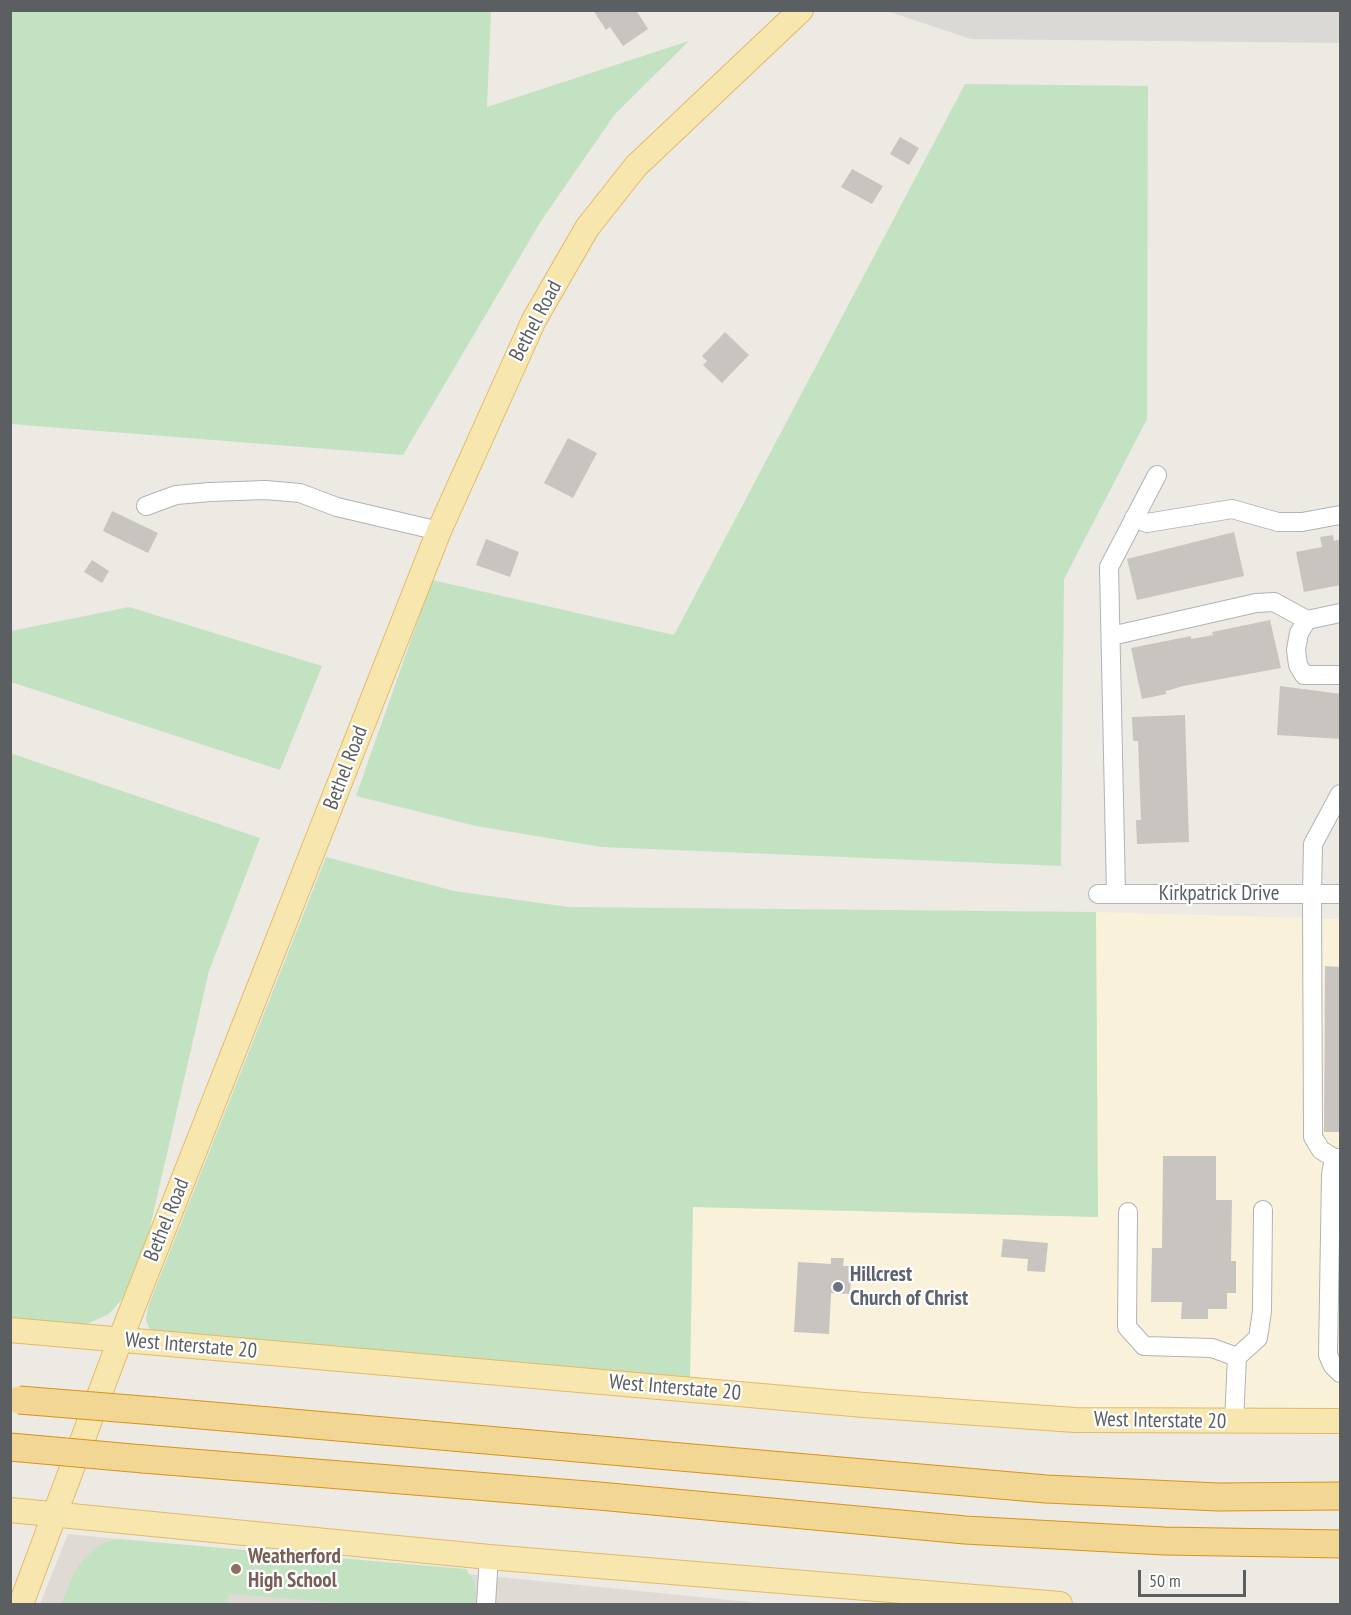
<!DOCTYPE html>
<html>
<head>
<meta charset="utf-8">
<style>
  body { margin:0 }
  #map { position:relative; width:1351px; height:1615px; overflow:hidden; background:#eceae3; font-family:"PT Sans Narrow",sans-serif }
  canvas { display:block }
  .frame { position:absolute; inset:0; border:12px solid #5b5f62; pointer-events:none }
  .scale { position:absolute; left:1138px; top:1570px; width:108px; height:27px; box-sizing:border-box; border:3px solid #5b5f62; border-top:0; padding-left:8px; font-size:18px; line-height:21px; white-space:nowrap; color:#5b5f62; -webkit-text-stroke:4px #fff; paint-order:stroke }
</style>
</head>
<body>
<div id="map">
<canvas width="1351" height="1615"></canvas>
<div class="frame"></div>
<div class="scale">50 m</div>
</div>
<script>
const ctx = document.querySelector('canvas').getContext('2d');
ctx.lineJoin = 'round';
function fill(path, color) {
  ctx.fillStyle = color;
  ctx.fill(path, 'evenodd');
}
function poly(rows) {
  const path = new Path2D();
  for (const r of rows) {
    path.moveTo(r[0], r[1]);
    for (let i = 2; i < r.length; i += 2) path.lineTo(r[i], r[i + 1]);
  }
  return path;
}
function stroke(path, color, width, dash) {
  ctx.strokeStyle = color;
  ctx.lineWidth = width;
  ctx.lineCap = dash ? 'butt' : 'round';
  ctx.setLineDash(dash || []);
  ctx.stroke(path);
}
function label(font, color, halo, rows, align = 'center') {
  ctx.font = font + ' "PT Sans Narrow",sans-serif';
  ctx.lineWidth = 4.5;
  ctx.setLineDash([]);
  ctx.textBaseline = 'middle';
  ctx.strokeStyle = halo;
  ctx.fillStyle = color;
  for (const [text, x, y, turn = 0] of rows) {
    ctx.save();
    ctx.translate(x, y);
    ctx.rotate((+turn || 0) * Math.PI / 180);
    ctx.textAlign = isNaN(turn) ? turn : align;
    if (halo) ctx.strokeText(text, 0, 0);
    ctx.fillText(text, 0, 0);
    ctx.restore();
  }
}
const commercial = poly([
  [1096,912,1340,919,1340,1415,1099,1413,690,1378,693,1207,1098,1217]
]);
const industrial = poly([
  [887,11,1340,11,1340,43,971,39]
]);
const education = poly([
  [68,1534,769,1604,40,1604]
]);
const green = poly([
  [10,11,491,11,487,107,689,41,615,114,541,221,403,455,11,424],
  [965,84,1148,86,1147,419,1064,579,1061,866,601,847,476,826,356,796,432,580,674,635],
  [129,607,322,666,280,770,11,682,11,631],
  [10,753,260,838,209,971,148,1236,123,1298,109,1314,85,1325,11,1319],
  [326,857,454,891,569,907,1096,912,1098,1217,693,1207,690,1378,155,1332,149,1328,146,1320,148,1307],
  [118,1539,466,1569,474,1582,477,1604,357,1604,229,1594,227,1604,61,1604,75,1571,83,1560,95,1548,106,1542]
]);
const building = poly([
  [593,10,636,10,648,29,623,46,610,27,606,30],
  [900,137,919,148,909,165,890,154],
  [852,169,883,186,872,204,841,187],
  [725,332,749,355,722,383,703,365,707,361,702,356],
  [568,438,597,453,573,498,544,483],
  [112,511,158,533,148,553,103,531],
  [1234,532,1244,576,1137,600,1127,559],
  [1333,535,1334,541,1341,539,1341,585,1304,592,1296,552,1322,547,1320,537],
  [486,539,519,552,510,577,476,565],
  [92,560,109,571,102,583,84,572],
  [1270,620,1281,668,1183,686,1166,691,1166,694,1142,699,1131,648,1191,636,1191,639,1213,635,1212,632],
  [1280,686,1341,694,1341,739,1277,735],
  [1185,715,1189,842,1137,844,1136,820,1141,820,1138,741,1133,741,1132,717],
  [1325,966,1341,967,1341,1132,1324,1132],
  [1163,1156,1216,1156,1216,1200,1232,1200,1231,1261,1236,1261,1236,1293,1227,1293,1227,1309,1208,1309,1208,1319,1181,1319,1182,1302,1151,1302,1152,1248,1162,1248],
  [1003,1239,1048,1243,1045,1272,1027,1271,1028,1259,1001,1257],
  [831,1258,844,1258,843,1266,852,1266,850,1294,831,1293,829,1334,794,1332,798,1262,831,1264]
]);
const minor = poly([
  [146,506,176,495,210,492,265,490,300,493,337,507,439,531],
  [1134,518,1147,523,1232,509,1278,522,1302,522,1340,515],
  [1340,613,1307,620,1299,633,1296,650,1298,665,1304,675,1340,675],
  [1111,636,1256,603,1274,602,1307,620],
  [1340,794,1313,844,1312,894,1313,1137,1321,1150,1334,1158,1340,1158],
  [1098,894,1340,894],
  [1116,894,1109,567,1157,475],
  [1334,1158,1331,1175,1328,1355,1333,1366,1340,1373],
  [1128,1212,1127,1327,1144,1346,1212,1348,1237,1357],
  [1234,1422,1237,1357,1258,1338,1262,1311,1263,1210],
  [486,1604,489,1557]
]);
const major = poly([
  [10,1330,864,1405,1075,1420,1340,1421],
  [10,1510,489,1557,1060,1604],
  [21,1604,120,1340,439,531,534,320,587,228,636,166,801,10]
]);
const highway = poly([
  [155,1411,1046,1489,1218,1497,1340,1496],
  [143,1459,599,1496,965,1530,1164,1541,1340,1544]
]);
const highwayBridge = poly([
  [19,1400,155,1411],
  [10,1447,143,1459]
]);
const markers = [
  [838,1287,6,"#6b7280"],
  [236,1569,6,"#8d6e63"]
];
const streetNames = [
  ["Bethel Road",536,321,-62],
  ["Bethel Road",346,768,-69],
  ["Kirkpatrick Drive",1219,894],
  ["Bethel Road",167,1220,-68],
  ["West Interstate 20",191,1346,5],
  ["West Interstate 20",675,1388,5],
  ["West Interstate 20",1160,1421,1]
];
const worshipNames = [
  ["Hillcrest",850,1275],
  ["Church of Christ",850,1299]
];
const educationNames = [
  ["Weatherford",248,1557],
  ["High School",248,1581]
];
fill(commercial, '#faf1da');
fill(industrial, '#dbd9d5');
fill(education, '#dfdbd4');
fill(green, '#c3e2c2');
fill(building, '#c8c5c0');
stroke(minor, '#b0b3b7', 20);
stroke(major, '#e3ba65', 26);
stroke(highway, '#d99316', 29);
stroke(minor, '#fff', 18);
stroke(major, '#f7e7ae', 24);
stroke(highway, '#f2d694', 27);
stroke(highwayBridge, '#d99316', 29, []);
stroke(highwayBridge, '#f2d694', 27);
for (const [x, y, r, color] of markers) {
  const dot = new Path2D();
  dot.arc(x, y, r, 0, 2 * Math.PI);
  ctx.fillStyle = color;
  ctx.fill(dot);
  stroke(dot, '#fff', 2);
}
label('21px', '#5b5f62', '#fff', streetNames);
label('bold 21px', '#5b616d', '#fff', worshipNames, 'left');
label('bold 21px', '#785e54', '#fff', educationNames, 'left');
</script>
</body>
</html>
